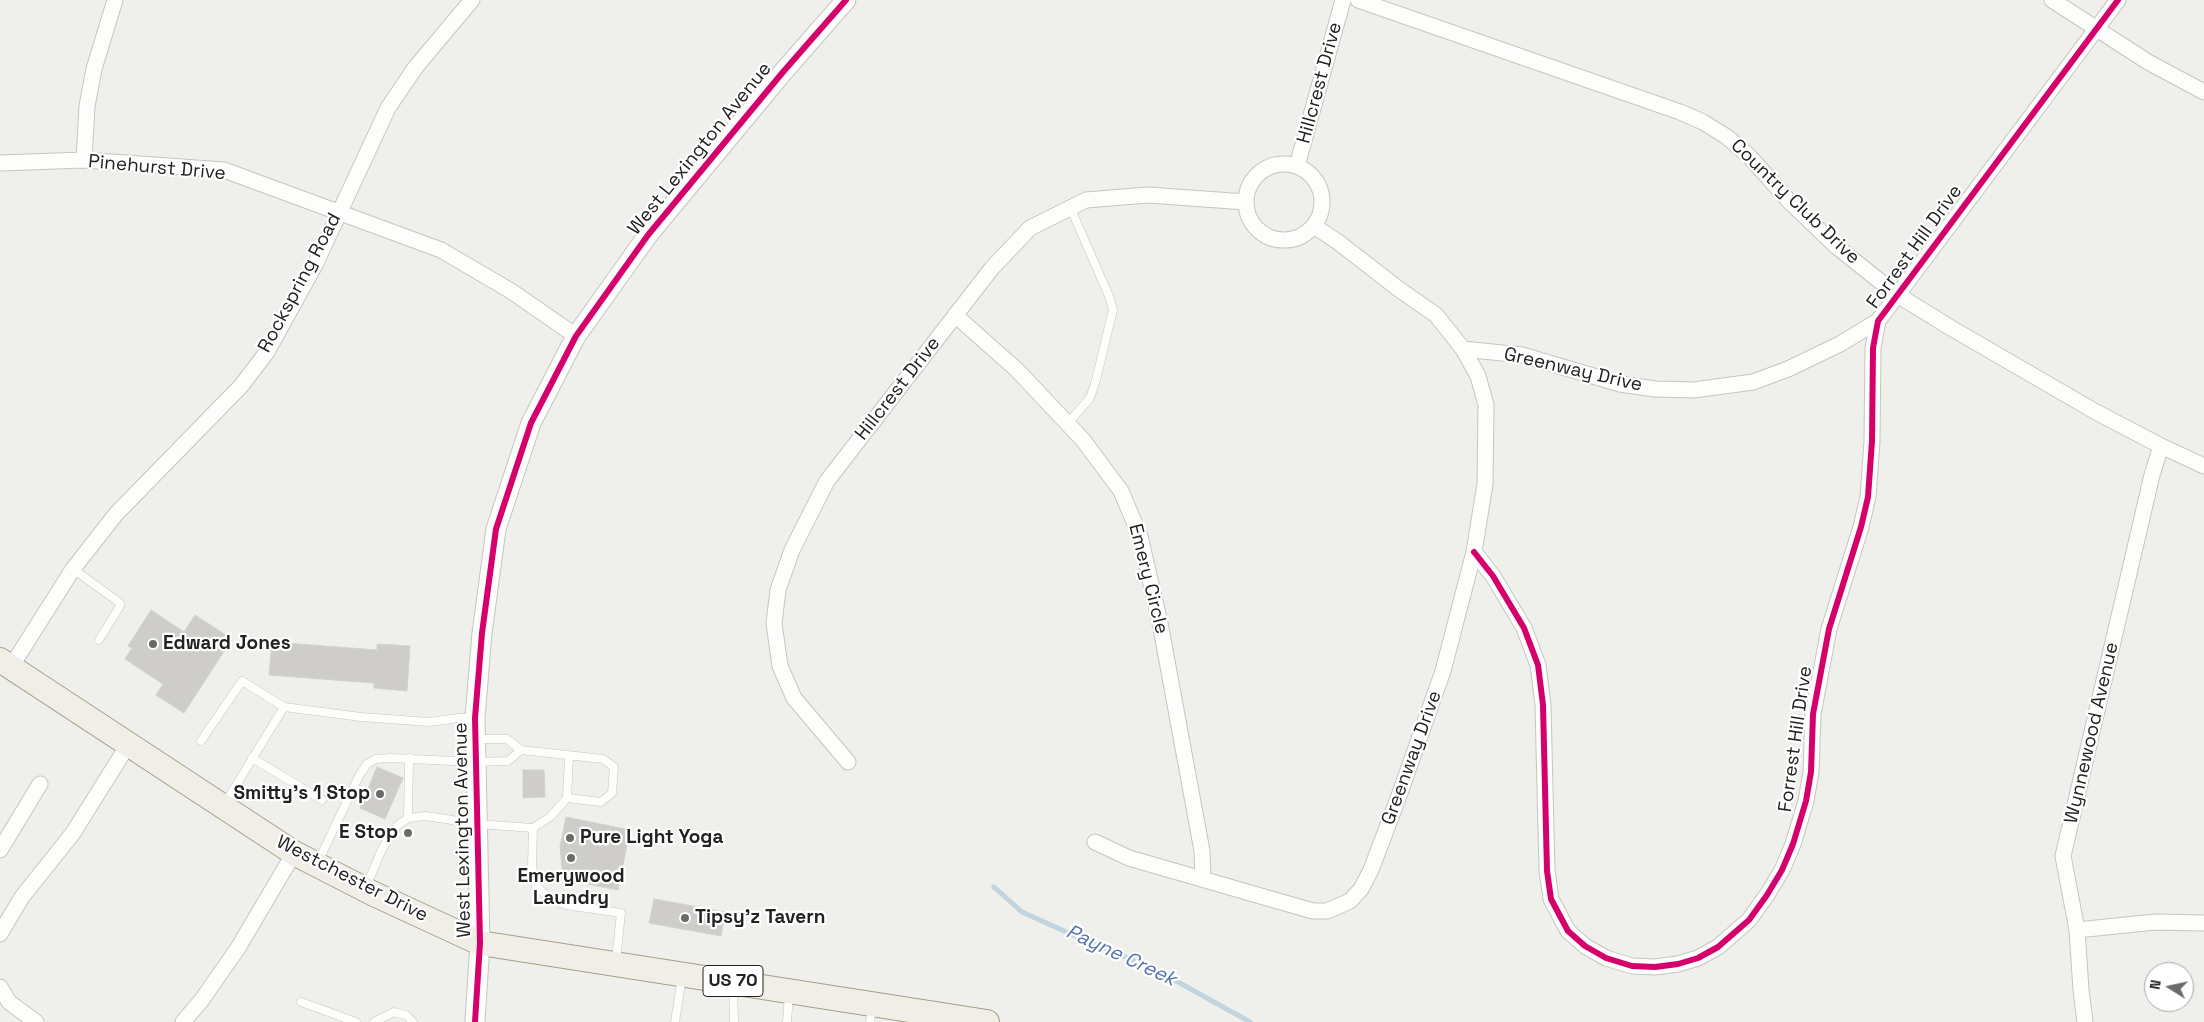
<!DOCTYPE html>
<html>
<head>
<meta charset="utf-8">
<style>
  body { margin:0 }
  #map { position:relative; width:2204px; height:1022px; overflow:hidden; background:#efefeb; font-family:"Space Grotesk",sans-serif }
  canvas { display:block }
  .north { position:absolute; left:2144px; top:962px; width:50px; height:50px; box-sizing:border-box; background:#fff; border:1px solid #a7a7a7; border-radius:50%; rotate:280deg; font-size:14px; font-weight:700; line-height:20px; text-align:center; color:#222 }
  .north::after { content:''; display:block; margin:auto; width:18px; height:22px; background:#6a6a68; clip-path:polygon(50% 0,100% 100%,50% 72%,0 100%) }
</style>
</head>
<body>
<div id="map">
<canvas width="2204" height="1022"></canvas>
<div class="north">N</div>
</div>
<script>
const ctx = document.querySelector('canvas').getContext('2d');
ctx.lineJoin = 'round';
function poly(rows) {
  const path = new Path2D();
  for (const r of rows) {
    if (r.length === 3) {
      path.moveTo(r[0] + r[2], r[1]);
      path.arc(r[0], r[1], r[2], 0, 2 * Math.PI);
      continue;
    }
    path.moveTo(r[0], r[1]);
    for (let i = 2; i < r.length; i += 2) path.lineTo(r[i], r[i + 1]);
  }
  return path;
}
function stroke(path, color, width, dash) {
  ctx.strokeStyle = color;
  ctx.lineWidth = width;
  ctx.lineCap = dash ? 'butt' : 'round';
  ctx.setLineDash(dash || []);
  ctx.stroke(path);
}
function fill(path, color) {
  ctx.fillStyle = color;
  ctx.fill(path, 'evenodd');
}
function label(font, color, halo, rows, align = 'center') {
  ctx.font = font + ' "Space Grotesk",sans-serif';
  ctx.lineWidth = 4.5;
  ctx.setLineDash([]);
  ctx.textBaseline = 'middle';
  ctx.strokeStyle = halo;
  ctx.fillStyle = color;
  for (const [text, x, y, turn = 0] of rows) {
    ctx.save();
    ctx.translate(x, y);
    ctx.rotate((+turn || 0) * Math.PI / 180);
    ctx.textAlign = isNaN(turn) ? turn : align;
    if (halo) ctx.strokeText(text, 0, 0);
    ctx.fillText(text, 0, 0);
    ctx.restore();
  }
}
const stream = poly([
  [994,887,1022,912,1100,947,1151,967,1250,1022]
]);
const building = poly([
  [151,610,184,632,195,615,232,639,184,713,156,695,163,684,125,659,132,648,128,646,151,610],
  [272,642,377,650,377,644,410,646,407,691,374,688,374,683,269,675,272,642],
  [377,767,403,778,385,819,360,808,377,767],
  [523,770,544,770,545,797,523,798,523,770],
  [566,817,630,830,618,890,563,879,560,847,566,817],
  [654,899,725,912,721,936,649,923,654,899]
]);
const service = poly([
  [1068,423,1090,398,1096,380,1113,310,1109,296,1070,207],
  [73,569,120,603,120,606,99,640],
  [201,741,242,681,284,707],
  [521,750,603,759,614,767,612,793,601,802,567,798,550,817,533,828],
  [252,758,322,800],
  [567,798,569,756],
  [224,805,284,707,361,717,429,722,459,718,475,718],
  [408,818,409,758],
  [318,862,359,776,367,764,376,759,390,758,475,762,508,761,521,750,507,739,476,739],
  [366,887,382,849,397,826,408,818,426,816,478,824,533,828,532,866,536,886,550,899,566,905,621,913,616,961],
  [733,985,734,1022],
  [301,1002,356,1022],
  [374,1022,394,1012,406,1015,413,1022],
  [675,1022,682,977],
  [787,1022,789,994],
  [870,1022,872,1008]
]);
const minor = poly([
  [1358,0,1680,112,1703,122,1727,137,1749,156,1789,201,1837,247,1896,294,1951,328,2096,412,2161,446,2204,466],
  [2052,0,2148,62,2204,92],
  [84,160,87,106,94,69,115,0],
  [0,163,84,160,224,170,441,250,511,291,576,336],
  [1284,202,38],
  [1297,166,1343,0],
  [955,315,1017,370,1083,440,1121,491,1140,536,1160,623,1202,851,1203,878],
  [1463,349,1522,355,1620,384,1655,389,1694,390,1753,382,1788,369,1840,344,1878,321],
  [1474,552,1493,576,1524,628,1538,665,1543,705,1547,871,1551,899,1568,931,1585,946,1606,958,1632,966,1655,967,1678,964,1698,958,1718,947,1749,920,1767,895,1782,870,1793,844,1806,801,1811,772,1813,714,1829,629,1861,527,1868,497,1872,441,1873,348,1878,321,2118,0],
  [11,667,73,569,116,514,241,386,267,352,315,265,388,108,415,68,472,0],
  [848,762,794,698,780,666,774,623,778,590,792,550,827,481,992,268,1030,228,1086,200,1148,195,1246,202],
  [1095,842,1129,858,1278,901,1313,911,1327,911,1350,901,1361,889,1371,870,1400,793,1443,671,1474,552,1485,484,1486,405,1478,376,1463,349,1436,315,1400,290,1338,242,1314,226],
  [0,850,40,784],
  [2077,930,2155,922,2204,923],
  [0,934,22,897,73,833,128,745],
  [0,987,9,1002,36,1022],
  [183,1022,201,1001,238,948,294,853],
  [2085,1022,2081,990,2077,930,2063,856,2152,475,2161,446]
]);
const tertiary = poly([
  [475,1022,480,943,475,718,482,633,496,529,531,423,576,336,648,235,783,72,846,0]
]);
const primary = poly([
  [0,660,294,853,374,894,480,943,987,1022]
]);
const cycleway = poly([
  [1474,552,1493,576,1524,628,1538,665,1543,705,1547,871,1551,899,1568,931,1585,946,1606,958,1632,966,1655,967,1678,964,1698,958,1718,947,1749,920,1767,895,1782,870,1793,844,1806,801,1811,772,1813,714,1829,629,1861,527,1868,497,1872,441,1873,348,1878,321,2118,0],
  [475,1022,480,943,475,718,482,633,496,529,531,423,576,336,648,235,783,72,846,0]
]);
const markers = [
  [153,644,5,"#6a6a68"],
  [380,794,5,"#6a6a68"],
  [408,833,5,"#6a6a68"],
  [570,838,5,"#6a6a68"],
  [571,858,5,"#6a6a68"],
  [685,918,5,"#6a6a68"]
];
const shields = [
  [733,981,60]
];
const shieldNames = [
  ["US 70",733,981]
];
const streetNames = [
  ["Hillcrest Drive",1320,83,-75],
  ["West Lexington Avenue",700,149,-51],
  ["Pinehurst Drive",157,168,5],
  ["Country Club Drive",1795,202,44],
  ["Forrest Hill Drive",1915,247,-54],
  ["Rockspring Road",300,283,-62],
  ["Greenway Drive",1573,370,13],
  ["Hillcrest Drive",898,389,-52],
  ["Emery Circle",1148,579,76],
  ["Wynnewood Avenue",2092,733,-77],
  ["Forrest Hill Drive",1796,739,-82],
  ["Greenway Drive",1412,758,-70],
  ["West Lexington Avenue",463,830,-91],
  ["Westchester Drive",352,879,27]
];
const poiNames = [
  ["Edward Jones",163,644],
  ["Smitty's 1 Stop",370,794,"right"],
  ["E Stop",398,833,"right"],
  ["Pure Light Yoga",580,838],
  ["Emerywood",571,877,"center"],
  ["Laundry",571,899,"center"],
  ["Tipsy'z Tavern",695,918]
];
const waterNames = [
  ["Payne Creek",1121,956,25]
];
stroke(stream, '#c1d5e0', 5);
fill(building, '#cecdca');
stroke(building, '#d2d1cc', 1);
stroke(service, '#c5c5c3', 9);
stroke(minor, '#c5c5c3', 17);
stroke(tertiary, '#c5c5c3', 21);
stroke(primary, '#a5a088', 26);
stroke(service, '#fdfdfc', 8);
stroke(minor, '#fdfdfc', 15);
stroke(tertiary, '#fdfdfc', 19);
stroke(primary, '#f1eee8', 24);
stroke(cycleway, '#d6006c', 6);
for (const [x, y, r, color] of markers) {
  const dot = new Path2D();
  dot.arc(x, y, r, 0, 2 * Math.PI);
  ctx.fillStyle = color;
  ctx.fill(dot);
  stroke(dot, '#fff', 2);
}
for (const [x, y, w] of shields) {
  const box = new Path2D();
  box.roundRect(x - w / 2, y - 15.5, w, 31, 4);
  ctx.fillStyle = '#fff';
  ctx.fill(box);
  stroke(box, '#222', 1);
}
label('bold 18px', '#222', null, shieldNames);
label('19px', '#222', '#fff', streetNames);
label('bold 19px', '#222', '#fff', poiNames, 'left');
label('italic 20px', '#5373ac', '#fff', waterNames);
</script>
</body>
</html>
